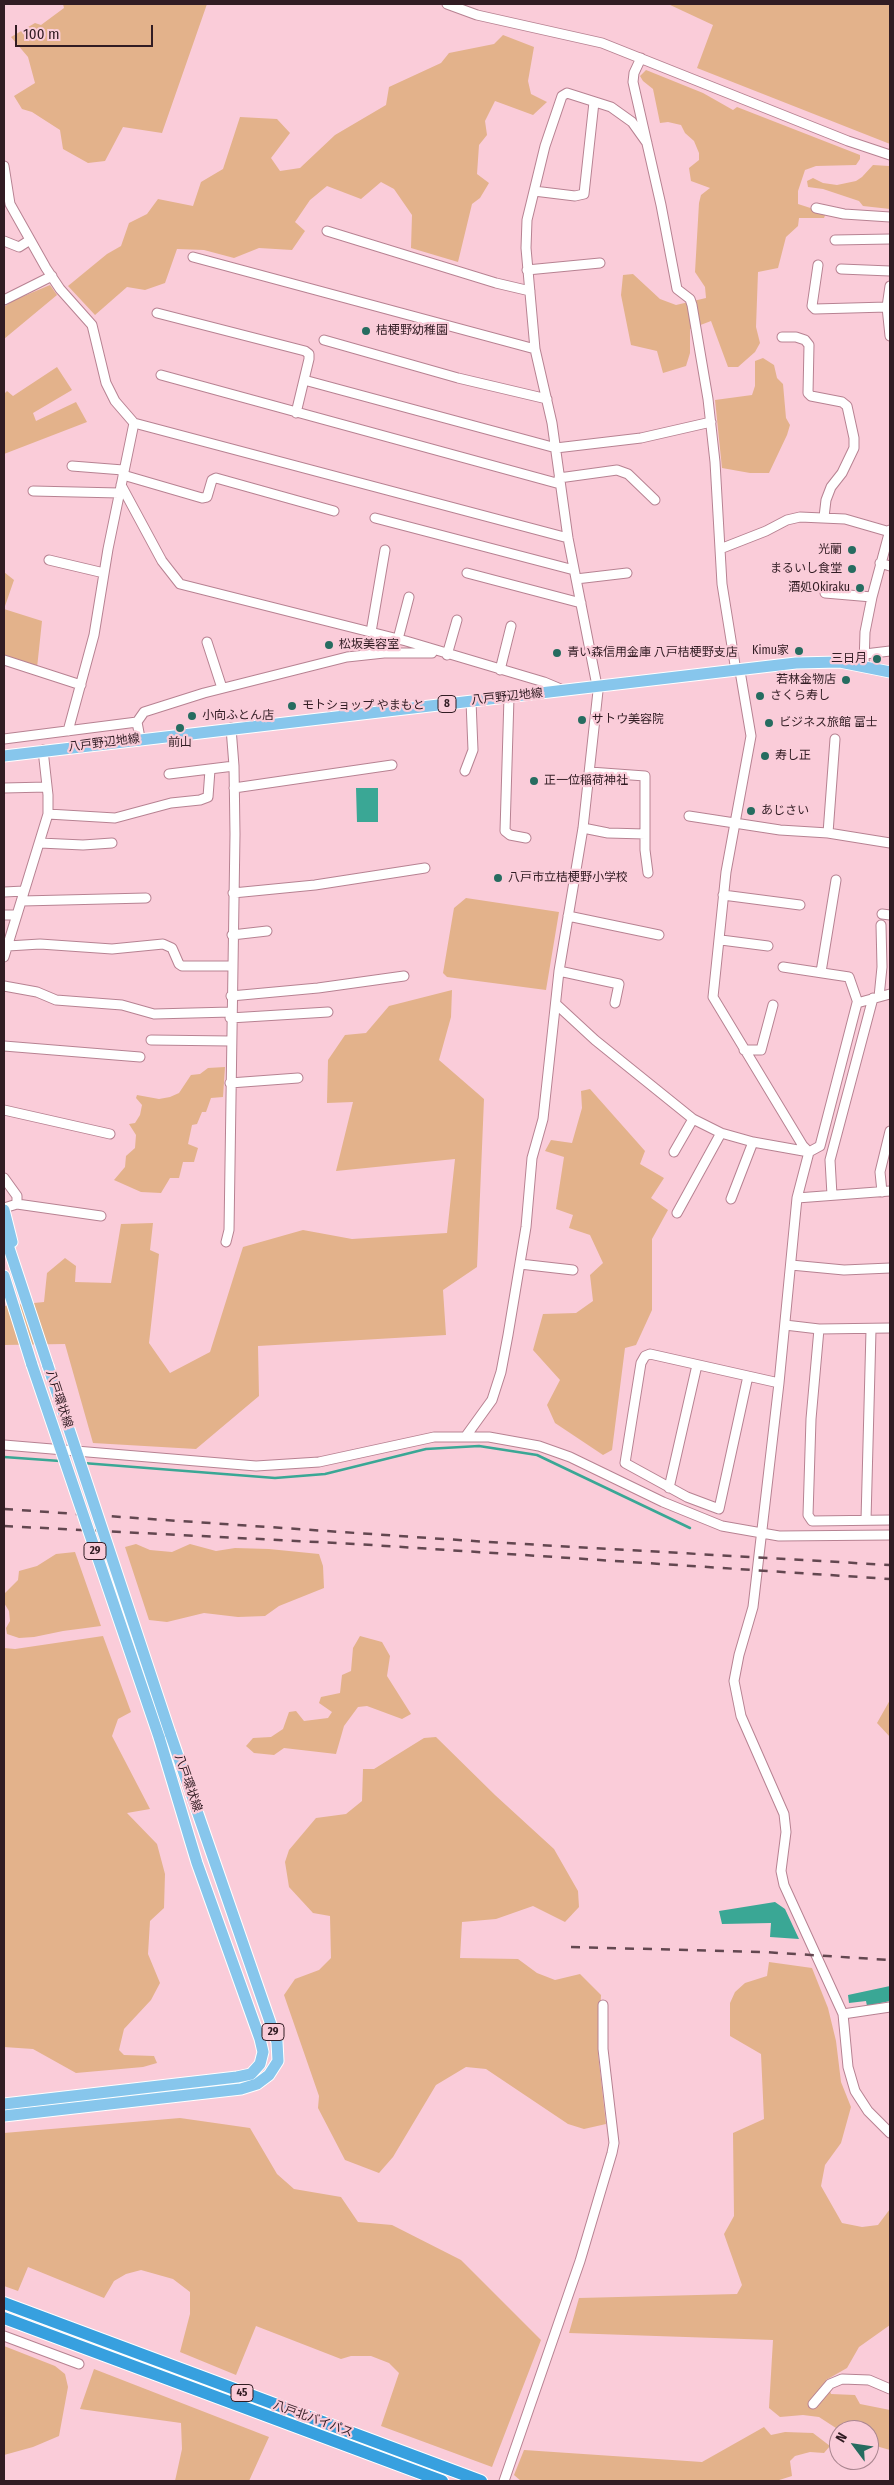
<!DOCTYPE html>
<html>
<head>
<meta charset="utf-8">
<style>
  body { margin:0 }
  #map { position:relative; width:894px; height:2485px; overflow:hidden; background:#faccd9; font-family:"Fira Sans Condensed",sans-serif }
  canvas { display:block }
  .frame { position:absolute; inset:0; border:5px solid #311c23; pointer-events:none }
  .north { position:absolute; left:829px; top:2420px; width:50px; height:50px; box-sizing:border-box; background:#faccd9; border:1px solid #aa8690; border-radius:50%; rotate:301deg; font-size:14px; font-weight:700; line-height:20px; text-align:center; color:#311c23 }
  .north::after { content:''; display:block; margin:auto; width:18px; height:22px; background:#266c60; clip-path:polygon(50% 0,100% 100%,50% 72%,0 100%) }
  .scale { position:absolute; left:15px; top:25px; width:138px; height:22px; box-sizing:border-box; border:2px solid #311c23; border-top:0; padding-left:6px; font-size:15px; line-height:18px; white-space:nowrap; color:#311c23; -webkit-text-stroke:4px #faccd9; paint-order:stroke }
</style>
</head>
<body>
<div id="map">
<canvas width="894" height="2485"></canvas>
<div class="frame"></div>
<div class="north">N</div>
<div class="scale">100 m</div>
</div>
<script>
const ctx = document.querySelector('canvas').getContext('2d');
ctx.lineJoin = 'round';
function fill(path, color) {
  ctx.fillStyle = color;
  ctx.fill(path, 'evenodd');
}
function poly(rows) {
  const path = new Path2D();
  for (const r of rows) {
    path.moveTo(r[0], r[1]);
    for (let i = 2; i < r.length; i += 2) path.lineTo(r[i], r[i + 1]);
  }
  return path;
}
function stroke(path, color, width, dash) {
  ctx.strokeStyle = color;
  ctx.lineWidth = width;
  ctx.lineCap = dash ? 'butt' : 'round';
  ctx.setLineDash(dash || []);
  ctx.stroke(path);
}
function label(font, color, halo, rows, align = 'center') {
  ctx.font = font + ' "Fira Sans Condensed","Noto Sans JP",sans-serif';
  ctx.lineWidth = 4.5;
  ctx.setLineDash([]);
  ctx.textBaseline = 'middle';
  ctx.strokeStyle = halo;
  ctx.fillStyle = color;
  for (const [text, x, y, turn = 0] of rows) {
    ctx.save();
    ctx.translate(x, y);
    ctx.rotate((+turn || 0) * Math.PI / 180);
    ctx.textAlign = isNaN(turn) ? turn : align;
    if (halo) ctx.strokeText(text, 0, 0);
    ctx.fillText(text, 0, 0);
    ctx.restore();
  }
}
const green = poly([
  [63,4,207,4,162,133,123,127,105,161,88,163,63,149,60,130,32,112,22,109,14,96,35,83,28,57,11,37,35,23,41,25,64,8],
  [668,4,890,4,890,144,697,68,713,25],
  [503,35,534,47,528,81,531,94,547,102,533,115,495,101,485,121,487,135,479,145,477,174,489,183,480,198,472,204,458,262,411,248,412,215,394,189,381,182,361,199,327,186,310,200,295,222,305,231,292,250,259,248,234,258,204,250,177,249,165,283,145,290,127,287,95,315,68,286,107,254,121,246,129,223,147,214,158,199,193,206,201,182,223,169,240,117,277,119,290,133,271,158,280,171,300,168,335,135,386,105,389,87,441,63,449,53,494,44],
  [646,70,703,93,733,110,737,107,860,155,860,159,856,165,816,166,805,170,798,191,798,204,826,213,824,218,799,218,798,226,786,237,778,268,758,272,756,327,760,343,755,352,738,367,728,367,711,321,690,329,690,353,686,366,663,373,657,351,631,345,621,295,623,275,633,274,660,299,676,305,706,298,705,287,695,272,699,203,701,195,710,188,691,181,689,168,699,160,699,153,694,141,685,133,681,125,668,122,660,123,653,89,643,81,640,76],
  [873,165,889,166,890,209,863,206,859,201,823,189,808,187,807,181,813,178,823,183,837,185,856,181,862,177],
  [50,285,57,295,4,339,4,307,12,301],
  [763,358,774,365,777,378,783,384,786,418,790,425,787,435,769,473,750,473,722,468,715,400,752,395,755,386,755,361],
  [57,367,72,390,33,413,36,421,76,402,87,422,4,454,4,394,7,391,13,396],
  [4,572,14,580,4,609,42,621,37,668,5,657,4,649],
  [466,898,559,912,546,990,447,977,443,973,454,908],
  [452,990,451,1017,439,1060,484,1099,477,1267,443,1290,446,1335,258,1346,259,1396,196,1449,93,1443,65,1344,4,1345,4,1306,44,1302,47,1273,65,1258,76,1266,75,1282,111,1283,121,1224,153,1223,150,1250,159,1254,149,1343,170,1373,210,1352,243,1247,303,1230,352,1239,447,1233,455,1159,336,1171,353,1102,327,1103,328,1060,345,1035,366,1033,389,1006],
  [225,1067,223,1097,211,1098,206,1112,202,1112,197,1124,192,1125,188,1144,198,1148,194,1162,183,1162,179,1178,170,1178,161,1193,141,1192,114,1180,125,1167,126,1156,135,1148,136,1135,129,1124,135,1123,140,1115,142,1105,136,1098,137,1095,159,1099,170,1097,179,1093,191,1075,200,1074,208,1068],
  [590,1089,645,1151,640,1164,664,1178,651,1198,668,1210,652,1239,652,1310,636,1345,625,1348,612,1450,603,1455,555,1423,547,1405,560,1380,533,1350,543,1314,576,1313,593,1301,590,1275,603,1263,590,1235,569,1228,573,1215,556,1209,564,1157,545,1151,551,1140,572,1143,582,1108,581,1091],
  [136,1544,150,1550,172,1552,190,1544,216,1551,235,1548,269,1549,319,1554,323,1566,324,1588,279,1606,265,1616,238,1617,204,1613,167,1622,149,1620,125,1547],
  [75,1552,101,1626,63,1631,34,1637,19,1638,7,1634,6,1628,10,1621,9,1611,4,1603,4,1594,18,1580,19,1571,37,1566,56,1554],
  [103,1636,131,1712,118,1719,112,1736,150,1809,127,1813,157,1844,165,1874,164,1908,150,1921,148,1954,160,1983,151,2000,124,2029,119,2050,124,2055,154,2056,157,2063,143,2067,76,2073,33,2049,4,2047,4,1648,15,1649],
  [360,1636,382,1642,390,1656,387,1676,411,1714,402,1719,367,1706,358,1707,344,1726,336,1754,284,1748,274,1755,254,1753,246,1746,253,1738,271,1737,283,1729,289,1712,296,1711,304,1721,328,1718,332,1712,319,1703,321,1697,340,1693,342,1675,351,1671,353,1648],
  [890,1700,890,1737,877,1723],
  [436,1737,495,1795,554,1849,578,1891,579,1907,565,1922,533,1906,496,1919,462,1922,460,1958,518,1959,537,1973,555,1980,580,1974,601,1995,598,2053,606,2124,584,2129,568,2124,486,2069,466,2067,436,2085,393,2157,379,2173,345,2160,318,2108,319,2096,284,1995,295,1979,319,1970,331,1958,330,1916,313,1913,289,1887,285,1862,289,1850,316,1818,346,1814,362,1801,363,1769,374,1769,424,1738],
  [769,1962,812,1968,828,2008,836,2041,841,2082,851,2107,841,2143,825,2165,821,2186,842,2223,862,2227,878,2225,890,2209,890,2325,859,2347,847,2368,826,2380,831,2394,855,2395,860,2404,890,2410,890,2450,869,2444,869,2430,839,2430,819,2417,803,2415,780,2417,769,2408,773,2340,569,2333,579,2298,737,2294,742,2285,724,2234,734,2216,733,2133,764,2119,761,2054,730,2036,730,2003,735,1992,745,1983,767,1976],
  [180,2118,250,2128,277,2174,294,2189,341,2197,358,2222,392,2225,461,2260,541,2340,492,2467,381,2426,399,2373,389,2363,371,2356,351,2356,341,2359,256,2326,236,2375,180,2352,190,2314,190,2292,173,2279,141,2270,126,2274,114,2281,104,2298,28,2267,18,2291,4,2286,4,2133],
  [4,2346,55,2366,65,2374,68,2387,59,2436,33,2447,4,2455],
  [94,2369,269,2437,249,2481,175,2481,182,2449,181,2423,80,2409],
  [764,2427,771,2435,785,2432,813,2433,830,2446,824,2453,810,2452,795,2456,790,2461,792,2476,776,2481,521,2481,514,2475,524,2450,702,2462]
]);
const water = poly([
  [356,788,378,788,378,822,357,822],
  [775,1902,785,1909,799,1939,770,1937,771,1923,722,1924,719,1911],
  [890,1986,890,2001,867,2006,866,2001,849,2003,848,1995]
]);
const stream = poly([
  [4,1457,60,1461],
  [83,1463,275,1478,325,1474,426,1449,479,1446,537,1455,690,1528]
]);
const minor = poly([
  [447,4,477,15,602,43,848,141,890,155],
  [641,58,634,73,633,82,661,205,677,289,690,299,692,305,708,399,715,462,722,584,736,671],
  [4,166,10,204,46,268,60,289,92,325,106,383,115,401,134,423,108,549,94,635,68,731],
  [534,191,575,196,584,194,594,102],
  [816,208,844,214,890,217],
  [327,231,496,283,530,291],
  [835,240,890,239],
  [4,241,19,247,30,240],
  [193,257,535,349],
  [818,265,812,306,815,309,887,307],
  [841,269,890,271],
  [527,270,600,263],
  [890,286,887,307,890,336],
  [4,300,52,276],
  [157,313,305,351,309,354,309,359,296,413],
  [782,337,796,337,805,340,809,345,808,393,811,396,842,402,847,406,854,438,854,448,842,473,831,487,826,500,824,517],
  [324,340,458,378,547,399],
  [161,375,560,484],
  [304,380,556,448,641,438,711,422],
  [134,423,568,538],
  [72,466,123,470],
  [123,475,202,498,207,497,212,480,216,478,334,511],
  [559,478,617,470,628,474,655,500],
  [121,485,162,561,180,584,406,641,544,682,563,690],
  [33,491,119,493],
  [375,518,574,570],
  [720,549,766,531,787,520,800,517,845,519,890,532],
  [49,560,104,573],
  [880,563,890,566],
  [467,573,581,603],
  [576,579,627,573],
  [825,593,872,597],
  [371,632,385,550],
  [398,639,409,597],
  [207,642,222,688],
  [865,654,890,651],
  [447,655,457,620],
  [4,660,81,685],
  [864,665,865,632,872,597,890,530],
  [500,670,511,626],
  [740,671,751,736,726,872,713,997,803,1146,809,1152,797,1198,779,1383,753,1607,739,1655,734,1681,741,1716,784,1814,786,1832,781,1871,784,1885,843,2014,848,2067,855,2091,868,2111,890,2133],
  [509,697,505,831,510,835,526,838],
  [140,738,137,722,144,712,204,693,347,657,384,653,432,653],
  [4,739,137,722],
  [465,771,473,750,471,701],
  [590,772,645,776,645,850,648,873],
  [169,774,234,766],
  [4,788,47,787],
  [234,788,392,765],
  [48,814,115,818,171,803,200,800,208,797,210,770],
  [689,816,780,830,828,833,890,843],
  [583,828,608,833,645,834],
  [828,833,835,739],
  [40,843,83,845,112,843],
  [4,892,24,891],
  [233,893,315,885,425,868],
  [723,895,800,905],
  [22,901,146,898],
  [882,914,890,915],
  [4,915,17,915],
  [568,916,659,935],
  [232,935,267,931],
  [721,940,768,946],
  [8,946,40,944,112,949,163,944,172,948,179,964,182,966,231,966],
  [4,957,48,814,48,795,43,750],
  [783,967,849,977,858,1003],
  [559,971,619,984,615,1003],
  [821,972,836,880],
  [4,986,37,992,56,1000,122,1005,154,1014,231,1012],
  [231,996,318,988,404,976],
  [879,997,882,967,881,925],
  [556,1004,595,1040,693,1119,721,1133,753,1142,809,1152,820,1146,857,1003,890,994],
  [230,1018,328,1012],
  [151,1040,230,1041],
  [4,1046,140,1057],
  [744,1050,761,1050,773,1005],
  [230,1083,298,1078],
  [4,1110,110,1134],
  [674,1152,693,1119],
  [4,1178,17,1196,17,1204,4,1208],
  [882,1192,880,1172,890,1131],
  [832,1195,830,1160,873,998],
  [797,1198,890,1191],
  [731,1199,753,1142],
  [17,1204,101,1216],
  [677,1213,721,1133],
  [226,1242,229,1230,235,834,234,766,231,728],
  [520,1264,573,1270],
  [791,1265,844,1270,890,1268],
  [785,1325,819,1329,890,1328],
  [819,1329,811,1419,808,1515,812,1521,890,1520],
  [748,1376,719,1509,687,1497,625,1463,641,1363,645,1356,650,1354,779,1383],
  [466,1436,492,1400,501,1372,508,1335,526,1227,532,1158,543,1119,559,971,583,828,598,691,568,538,552,423,535,349,526,248,527,220,545,146,562,96,567,93,611,107,632,122,647,143],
  [4,1445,256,1466,319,1462,434,1437,489,1437,539,1446,570,1457,663,1502,722,1526,779,1536,890,1535],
  [669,1488,697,1365],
  [866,1520,871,1330],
  [843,2014,890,2007],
  [4,2336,79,2364],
  [813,2404,830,2384,842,2379,869,2380,890,2389],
  [504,2481,580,2261,612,2153,614,2143,603,2049,603,2005]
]);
const major = poly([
  [4,756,796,663,840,662,890,672],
  [4,1210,12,1242],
  [4,1233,48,1366],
  [4,1276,32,1365],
  [4,2104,237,2077,251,2074,260,2064,263,2052,260,2039,197,1863,159,1737],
  [4,2116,241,2089,257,2084,269,2075,278,2061,277,2042,170,1733]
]);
const highway = poly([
  [4,2303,481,2481],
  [4,2318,442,2481]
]);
const rail = poly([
  [4,1509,488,1542,890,1565],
  [4,1526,356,1544,890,1579],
  [571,1947,764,1952,890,1960]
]);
const majorBridge = poly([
  [32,1365,159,1737],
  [48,1366,170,1733]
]);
const markers = [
  [366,331,5,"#266c60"],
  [852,550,5,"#266c60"],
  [852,569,5,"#266c60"],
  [860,588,5,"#266c60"],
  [329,645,5,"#266c60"],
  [799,651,5,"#266c60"],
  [557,653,5,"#266c60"],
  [877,659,5,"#266c60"],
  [846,680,5,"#266c60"],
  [760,696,5,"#266c60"],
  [292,706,5,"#266c60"],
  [192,716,5,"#266c60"],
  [582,720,5,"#266c60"],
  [769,723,5,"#266c60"],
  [180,728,5,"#266c60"],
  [765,756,5,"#266c60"],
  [534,781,5,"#266c60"],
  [751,811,5,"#266c60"],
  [498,878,5,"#266c60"]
];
const shields = [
  [447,704,18],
  [95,1551,22],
  [273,2032,22],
  [242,2393,22]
];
const shieldNames = [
  ["8",447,704],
  ["29",95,1551],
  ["29",273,2032],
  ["45",242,2393]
];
const poiNames = [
  ["桔梗野幼稚園",376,331],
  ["光蘭",842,550,"right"],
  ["まるいし食堂",842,569,"right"],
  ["酒処Okiraku",850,588,"right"],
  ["松坂美容室",339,645],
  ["Kimu家",789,651,"right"],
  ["青い森信用金庫 八戸桔梗野支店",567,653],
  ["三日月",867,659,"right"],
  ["若林金物店",836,680,"right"],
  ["さくら寿し",770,696],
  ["モトショップ やまもと",302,706],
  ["小向ふとん店",202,716],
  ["サトウ美容院",592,720],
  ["ビジネス旅館 富士",779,723],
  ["前山",180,743,"center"],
  ["寿し正",775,756],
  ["正一位稲荷神社",544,781],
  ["あじさい",761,811],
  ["八戸市立桔梗野小学校",508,878]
];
const streetNames = [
  ["八戸野辺地線",507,697,-6],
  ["八戸野辺地線",104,743,-7],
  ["八戸環状線",59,1399,72],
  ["八戸環状線",188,1783,71],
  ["八戸北バイパス",313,2419,20]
];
fill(green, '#e3b28b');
fill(water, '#3aa795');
stroke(stream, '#3aa795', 2.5);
stroke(minor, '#b78292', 11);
stroke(major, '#fff', 13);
stroke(highway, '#fff', 14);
stroke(minor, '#fff', 9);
stroke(major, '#87c6ec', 11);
stroke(highway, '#37a0df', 12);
stroke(rail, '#634750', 2.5, [9, 9]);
stroke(majorBridge, '#fff', 13, []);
stroke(majorBridge, '#87c6ec', 11);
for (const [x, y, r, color] of markers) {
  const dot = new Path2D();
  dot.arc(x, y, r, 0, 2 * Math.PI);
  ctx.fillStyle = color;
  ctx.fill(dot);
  stroke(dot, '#faccd9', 2);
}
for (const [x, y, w] of shields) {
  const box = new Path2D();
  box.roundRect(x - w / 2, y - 8.5, w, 17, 4);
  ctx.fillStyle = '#faccd9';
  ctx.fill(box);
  stroke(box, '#311c23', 1);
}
label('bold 11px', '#311c23', null, shieldNames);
label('12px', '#311c23', '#faccd9', poiNames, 'left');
label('12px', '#311c23', '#faccd9', streetNames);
</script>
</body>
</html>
